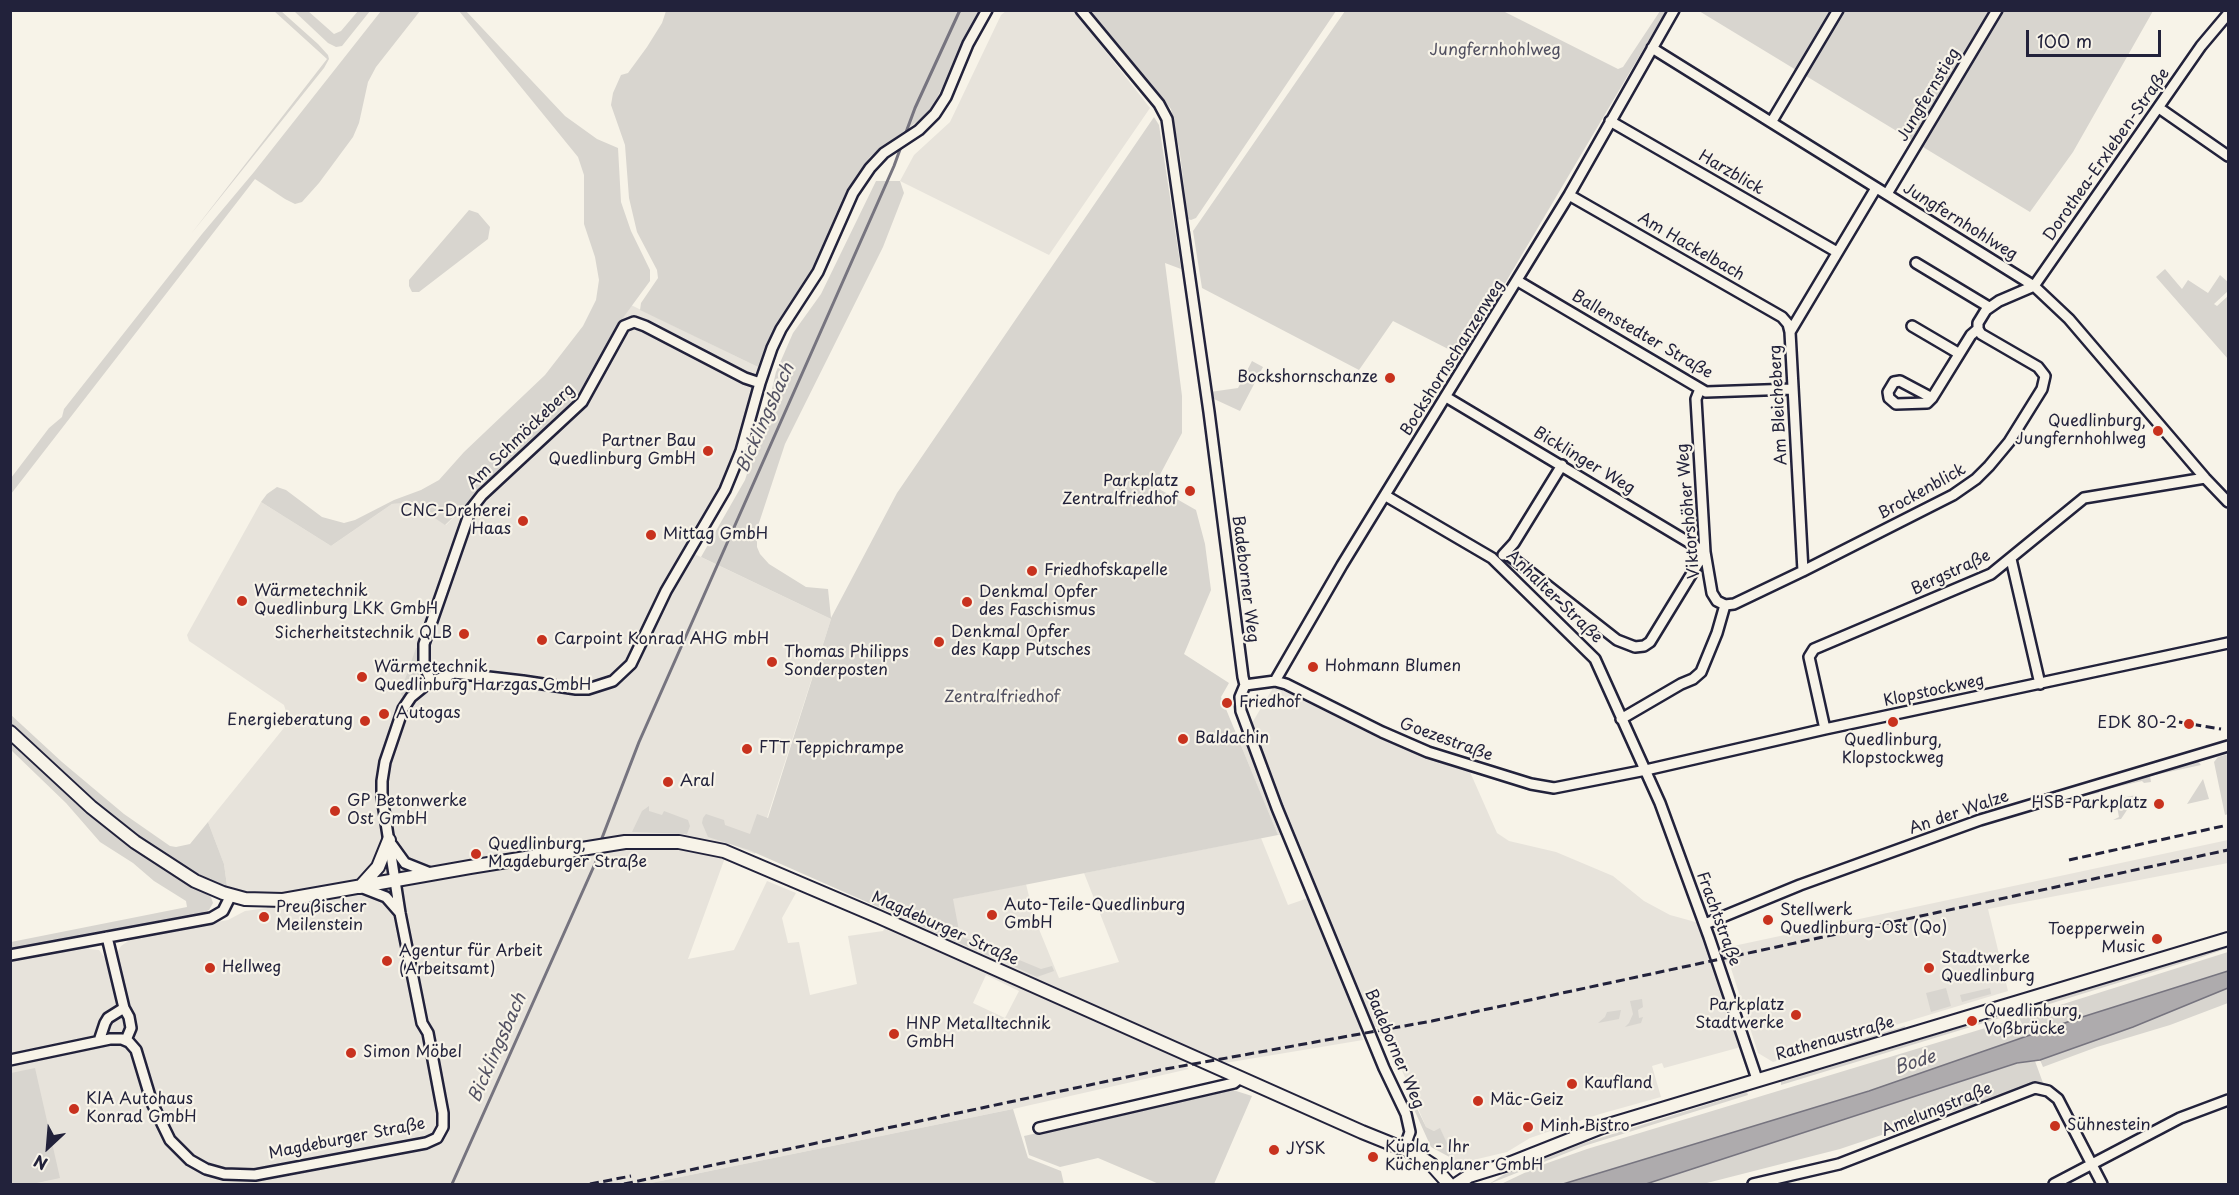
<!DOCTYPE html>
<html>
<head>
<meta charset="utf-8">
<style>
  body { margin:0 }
  #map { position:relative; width:2239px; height:1195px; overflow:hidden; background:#f7f3e8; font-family:"Playpen Sans",sans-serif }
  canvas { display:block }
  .frame { position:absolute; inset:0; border:12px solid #22223b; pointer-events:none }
  .north { position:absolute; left:18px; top:1117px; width:60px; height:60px; -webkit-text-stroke:4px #f7f3e8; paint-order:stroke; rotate:206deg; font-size:16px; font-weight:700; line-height:24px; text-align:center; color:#22223b }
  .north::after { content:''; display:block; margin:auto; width:21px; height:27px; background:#22223b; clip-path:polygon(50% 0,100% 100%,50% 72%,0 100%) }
  .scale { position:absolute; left:2026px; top:30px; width:135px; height:27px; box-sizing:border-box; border:3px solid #22223b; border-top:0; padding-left:8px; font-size:18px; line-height:21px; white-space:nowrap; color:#22223b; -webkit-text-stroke:4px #f7f3e8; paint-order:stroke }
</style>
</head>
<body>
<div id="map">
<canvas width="2239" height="1195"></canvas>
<div class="frame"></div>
<div class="north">N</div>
<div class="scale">100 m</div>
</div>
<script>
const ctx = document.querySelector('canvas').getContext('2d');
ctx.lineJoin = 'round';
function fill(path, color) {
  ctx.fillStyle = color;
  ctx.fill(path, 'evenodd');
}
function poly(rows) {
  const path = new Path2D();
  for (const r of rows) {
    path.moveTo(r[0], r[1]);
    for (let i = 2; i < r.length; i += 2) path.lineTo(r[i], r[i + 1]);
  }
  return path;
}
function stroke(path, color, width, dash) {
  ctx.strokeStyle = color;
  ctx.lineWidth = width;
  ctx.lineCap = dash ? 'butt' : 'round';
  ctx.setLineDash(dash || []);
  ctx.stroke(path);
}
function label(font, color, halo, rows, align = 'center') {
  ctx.font = font + ' "Playpen Sans",sans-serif';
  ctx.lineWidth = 4.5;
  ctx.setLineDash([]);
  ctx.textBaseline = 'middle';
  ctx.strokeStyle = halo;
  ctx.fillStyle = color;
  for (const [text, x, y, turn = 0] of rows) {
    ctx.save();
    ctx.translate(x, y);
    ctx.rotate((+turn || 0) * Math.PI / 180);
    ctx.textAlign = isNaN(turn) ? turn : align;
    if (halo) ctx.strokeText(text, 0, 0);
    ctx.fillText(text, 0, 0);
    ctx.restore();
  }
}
const built = poly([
  [1006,11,1074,11,1150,108,1049,255,900,181,914,155,950,122,1001,15],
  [631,305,758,367,732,462,684,549,831,619,757,849,755,854,730,844,688,959,734,950,767,881,796,893,782,918,788,943,799,942,810,995,857,984,848,936,883,931,897,910,1026,884,1034,917,1059,978,1119,962,1084,873,1261,838,1288,905,1311,897,1285,835,1278,835,1240,743,1273,688,1280,689,1417,752,1470,772,1497,833,1509,841,1556,852,1613,876,1644,901,1670,915,1699,923,1710,951,2228,840,2228,863,1988,909,2008,991,1773,1062,1758,1053,1729,962,1716,964,1741,1047,1664,1068,1662,1063,1652,1066,1661,1097,1600,1114,1530,1138,1507,1152,1469,1161,1455,1160,1440,1129,1434,1131,1426,1127,1387,1035,1380,1036,1377,1027,1359,1029,1363,1040,1225,1063,1211,1057,1178,1063,1189,1069,1013,1109,646,1184,11,1184,11,959,88,944,89,949,99,950,106,959,114,958,121,946,134,937,228,920,245,911,267,908,266,893,242,891,227,886,224,864,208,822,283,729,288,718,284,705,189,641,187,635,261,502,331,546,392,504,411,501,446,525,480,491,617,326],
  [986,975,1019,991,1005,1018,973,1003]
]);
const green = poly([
  [274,11,281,11,318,44,328,55,329,59,324,68,191,234,327,59],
  [294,11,308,11,334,34,341,31,358,11,370,11,342,46,336,47,328,43],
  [381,11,420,11,376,67,368,82,359,123,353,137,319,183,302,202,295,204,285,199,255,179,11,494,11,478,49,428,62,417,64,409,202,234,254,172],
  [459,11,466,11,565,116,597,139,618,148,621,202,631,231,650,270,650,281,617,326,576,402,445,525,411,502,392,504,331,546,261,502,267,494,277,487,286,490,322,517,344,523,355,520,394,500,421,490,439,480,464,452,545,375,583,326,596,300,599,280,595,257,584,224,584,175,578,157],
  [666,11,980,11,934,104,926,115,871,156,856,176,847,191,815,267,787,308,765,348,758,367,640,310,641,303,658,278,657,270,637,232,629,198,625,145,611,105,613,93,621,75,628,73,647,47,662,23],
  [1090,11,1336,11,1196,218,1191,220,1188,219,1180,154,1171,109],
  [1345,11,1503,11,1618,69,1623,67,1660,11,1666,11,1462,356,1393,321,1359,370,1202,288,1193,231],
  [1699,11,2153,11,2073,152,2030,212],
  [1154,117,1159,125,1181,269,1165,263,1182,396,1182,433,1154,486,1196,510,1205,544,1211,590,1184,654,1229,683,1221,697,1278,835,953,899,960,936,1003,953,996,959,749,850,708,837,702,823,703,818,706,814,724,820,725,825,750,834,757,814,768,818,831,619,701,557,745,480,766,415,776,372,793,333,821,294,876,181,900,181,904,193,883,247,785,444,757,529,757,547,760,554,769,564,806,587,828,589,831,618,897,493],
  [469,210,478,213,490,227,488,239,419,292,412,292,409,286,409,280],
  [2165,269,2182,289,2188,280,2208,293,2220,275,2228,282,2228,291,2214,304,2217,306,2228,296,2228,359,2156,277],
  [1252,361,1263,367,1240,411,1214,399,1210,392,1238,388],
  [416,648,419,648,419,677,416,684,403,697,401,694,402,688],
  [10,714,62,762,124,814,170,846,176,847,190,844,208,822,224,864,227,886,198,875,164,856,117,821,11,723],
  [10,740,104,827,152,861,211,897,213,903,209,910,197,915,11,950,11,942,187,907,186,901,154,881,133,863,100,842,66,803,11,750],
  [2228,754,2228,814,2225,815,2214,762,2218,757],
  [2198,761,2201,765,2150,776,2151,782,2144,783,2142,781,2099,791,2099,793,2066,799],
  [2203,779,2209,799,2187,804],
  [2137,795,2121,819,2113,820,2119,817,2116,801,2109,802,2108,800],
  [649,806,649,811,662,815,664,811,688,820,690,826,687,834,632,832,642,811],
  [2228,946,2228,948,2202,957,2020,1013,2019,1010],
  [2228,952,2228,971,2028,1036,2019,1018],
  [1012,957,1041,969,1052,966,1054,971,1037,977,1013,966],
  [1946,988,1951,1006,1931,1012,1926,993],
  [1990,988,1991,994,1962,1002,1960,995],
  [2228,988,2228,1003,2170,1025,2097,1047,2043,1067,2040,1060,2133,1027],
  [1642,999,1643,1007,1638,1010,1639,1018,1643,1017,1641,1023,1625,1027,1629,1023,1633,1014,1630,1001],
  [1621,1010,1619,1019,1598,1023,1605,1017,1607,1012],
  [2011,1012,2013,1014,1781,1085,1781,1082],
  [2015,1019,2024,1038,1869,1091,1563,1184,1501,1184,1539,1166,1587,1149],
  [1905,1026,1904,1030,1855,1044,1842,1045],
  [2035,1061,2043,1083,1935,1117,1840,1149,1703,1184,1646,1184,2018,1063],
  [35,1068,60,1178,32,1184,11,1184,11,1073],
  [1233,1090,1252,1096,1214,1184,1159,1184,1098,1158,1060,1167,1029,1155,1024,1136],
  [1747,1092,1748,1095,1584,1146,1489,1184,1503,1175,1584,1143],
  [1415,1104,1426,1127,1434,1131,1440,1128,1455,1160,1431,1147,1412,1105],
  [1013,1109,1028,1158,1061,1171,1064,1184,646,1184]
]);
const water = poly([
  [2228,971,2228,988,2133,1027,2040,1060,2017,1063,1646,1184,1563,1184,1869,1091,2079,1018,2228,971]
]);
const stream = poly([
  [905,135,915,108,960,10],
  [602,838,639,742,894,166,902,144],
  [452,1184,598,857]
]);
const street = poly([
  [1081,10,1159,104,1167,119,1209,412,1243,677,1245,685,1240,697,1241,711,1277,808,1384,1068,1406,1114,1410,1132,1404,1149],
  [1652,48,2034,286,2069,319,2205,478,2228,502],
  [2159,108,2228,156],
  [1610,121,1837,252],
  [1772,121,1838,10],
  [1887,194,1997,10],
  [1569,195,1782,317,1788,324,1790,332],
  [1916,263,1989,307],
  [1518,281,1706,392,1793,389],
  [1912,326,1958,353],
  [1700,389,1696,399,1705,552,1712,593,1717,601,1725,605],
  [1446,397,1705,552,1650,642,1644,646,1635,647,1617,640,1506,553],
  [1932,398,1900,381,1894,382,1888,392,1889,398,1896,404,1927,403,1932,398,1937,390,1971,335,1978,329,1978,323,1986,310,1999,301,2034,286,2201,46,2228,14],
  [1386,496,1492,558,1595,659,1660,803,1709,937,1757,1079],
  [1503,555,1514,543,1562,465],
  [2011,559,2040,684],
  [1803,571,1790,332,1876,188],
  [1725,605,1734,604,1803,571,1953,495,1976,479,1989,466,2009,442,2042,389,2045,376,2038,367,1981,334,1978,329],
  [431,681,424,665,424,644,471,509,482,495,582,402,624,326,634,322,645,326,745,378,760,383],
  [1275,681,1342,565,1569,195,1674,10],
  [1245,685,1275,681,1286,684,1382,732,1428,752,1531,784,1554,788,1646,770,1825,729,2228,643],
  [1621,719,1681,684,1693,679,1701,672,1717,633,1725,605],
  [1825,729,1809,657,1814,649,1991,574,2084,498,2205,478],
  [392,845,405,863,430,873],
  [363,888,386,897,400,913],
  [1705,924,1800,885,1980,820,2228,746],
  [107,937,124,1008],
  [10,955,211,918,223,911,231,895],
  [99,1041,105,1023,108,1018,124,1008,129,1017,131,1028,126,1040],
  [10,1060,110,1039,122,1039,129,1042,136,1050,152,1103,170,1140,190,1160,206,1169,224,1174,255,1175,426,1143,437,1138,443,1127,443,1113,428,1033,422,1023,400,913,382,797,382,781,385,762,403,709,411,697,428,683,454,673,523,681,576,689,588,689,613,681,631,664,666,591,725,490,741,451,760,383,772,348,781,329,818,272,853,193,870,168,884,153,919,130,935,114,946,97,968,44,987,10],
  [1039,1128,1234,1083,1240,1078],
  [1753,1184,1839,1164,2035,1088,2048,1091,2058,1099,2102,1184],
  [2054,1184,2180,1118,2228,1100]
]);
const secondary = poly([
  [10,732,91,807,135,842,195,881,223,893,245,899,283,900,470,867,625,842,679,842,724,851,879,917,1362,1132,1414,1153,1432,1165,1449,1184],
  [360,887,378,867,389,840],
  [1457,1184,1469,1176,1511,1163,1602,1127,2228,939]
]);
const rail = poly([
  [2179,722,2221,729],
  [2069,860,2228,825],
  [590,1184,631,1176],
  [624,1184,1160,1070,1432,1021,2228,850]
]);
const markers = [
  [1390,378,6,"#c8321e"],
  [2158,431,6,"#c8321e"],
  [708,451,6,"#c8321e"],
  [1190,491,6,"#c8321e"],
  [523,521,6,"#c8321e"],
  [651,535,6,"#c8321e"],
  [1032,571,6,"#c8321e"],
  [242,601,6,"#c8321e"],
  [967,602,6,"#c8321e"],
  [464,634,6,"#c8321e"],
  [542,640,6,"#c8321e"],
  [939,642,6,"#c8321e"],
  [772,662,6,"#c8321e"],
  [1313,667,6,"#c8321e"],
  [362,677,6,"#c8321e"],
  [1227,703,6,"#c8321e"],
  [384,714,6,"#c8321e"],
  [365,721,6,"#c8321e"],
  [1893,722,6,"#c8321e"],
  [2189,724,6,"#c8321e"],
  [1183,739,6,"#c8321e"],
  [747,749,6,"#c8321e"],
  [668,782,6,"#c8321e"],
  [2159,804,6,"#c8321e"],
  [335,811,6,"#c8321e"],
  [476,854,6,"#c8321e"],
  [992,915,6,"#c8321e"],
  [264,917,6,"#c8321e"],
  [1768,920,6,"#c8321e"],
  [2157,939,6,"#c8321e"],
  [387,961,6,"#c8321e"],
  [210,968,6,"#c8321e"],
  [1929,968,6,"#c8321e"],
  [1796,1015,6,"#c8321e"],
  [1972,1021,6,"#c8321e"],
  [894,1034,6,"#c8321e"],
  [351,1053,6,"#c8321e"],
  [1572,1084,6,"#c8321e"],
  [1478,1101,6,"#c8321e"],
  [74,1109,6,"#c8321e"],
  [2055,1126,6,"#c8321e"],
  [1528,1127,6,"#c8321e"],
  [1274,1150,6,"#c8321e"],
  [1373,1157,6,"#c8321e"]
];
const parkNames = [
  ["Jungfernhohlweg",1495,51],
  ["Zentralfriedhof",1002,698]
];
const streetNames = [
  ["Jungfernstieg",1929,95,-59],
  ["Dorothea-Erxleben-Straße",2107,155,-55],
  ["Harzblick",1731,173,30],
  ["Jungfernhohlweg",1960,222,32],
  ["Am Hackelbach",1691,247,30],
  ["Ballenstedter Straße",1642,335,30],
  ["Bockshornschanzenweg",1453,358,-58],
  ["Am Bleicheberg",1779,405,-93],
  ["Am Schmöckeberg",521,437,-44],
  ["Bicklinger Weg",1584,461,31],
  ["Brockenblick",1922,492,-29],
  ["Viktorshöher Weg",1689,511,-95],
  ["Bergstraße",1951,573,-25],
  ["Badeborner Weg",1245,579,83],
  ["Anhalter Straße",1554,597,44],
  ["Klopstockweg",1934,691,-12],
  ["Goezestraße",1446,740,20],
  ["An der Walze",1959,813,-19],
  ["Frachtstraße",1718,919,70],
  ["Magdeburger Straße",945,929,24],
  ["Rathenaustraße",1835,1039,-16],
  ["Badeborner Weg",1394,1049,67],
  ["Amelungstraße",1937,1110,-22],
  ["Magdeburger Straße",347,1139,-11]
];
const poiNames = [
  ["Bockshornschanze",1378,378,"right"],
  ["Quedlinburg,",2146,422,"right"],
  ["Jungfernhohlweg",2146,440,"right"],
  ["Partner Bau",696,442,"right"],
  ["Quedlinburg GmbH",696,460,"right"],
  ["Parkplatz",1178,482,"right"],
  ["Zentralfriedhof",1178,500,"right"],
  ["CNC-Dreherei",511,512,"right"],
  ["Haas",511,530,"right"],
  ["Mittag GmbH",663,535],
  ["Friedhofskapelle",1044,571],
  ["Wärmetechnik",254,592],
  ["Quedlinburg LKK GmbH",254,610],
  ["Denkmal Opfer",979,593],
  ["des Faschismus",979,611],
  ["Denkmal Opfer",951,633],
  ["des Kapp Putsches",951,651],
  ["Sicherheitstechnik QLB",452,634,"right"],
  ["Carpoint Konrad AHG mbH",554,640],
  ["Thomas Philipps",784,653],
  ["Sonderposten",784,671],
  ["Hohmann Blumen",1325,667],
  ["Wärmetechnik",374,668],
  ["Quedlinburg Harzgas GmbH",374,686],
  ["Friedhof",1239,703],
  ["Autogas",396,714],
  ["Energieberatung",353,721,"right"],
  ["EDK 80-2",2177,724,"right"],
  ["Baldachin",1195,739],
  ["Quedlinburg,",1893,741,"center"],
  ["Klopstockweg",1893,759,"center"],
  ["FTT Teppichrampe",759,749],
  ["Aral",680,782],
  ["GP Betonwerke",347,802],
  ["Ost GmbH",347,820],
  ["HSB-Parkplatz",2147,804,"right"],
  ["Quedlinburg,",488,845],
  ["Magdeburger Straße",488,863],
  ["Auto-Teile-Quedlinburg",1004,906],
  ["GmbH",1004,924],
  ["Preußischer",276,908],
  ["Meilenstein",276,926],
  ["Stellwerk",1780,911],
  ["Quedlinburg-Ost (Qo)",1780,929],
  ["Toepperwein",2145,930,"right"],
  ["Music",2145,948,"right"],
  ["Agentur für Arbeit",399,952],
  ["(Arbeitsamt)",399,970],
  ["Stadtwerke",1941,959],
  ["Quedlinburg",1941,977],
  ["Hellweg",222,968],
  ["Parkplatz",1784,1006,"right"],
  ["Stadtwerke",1784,1024,"right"],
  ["Quedlinburg,",1984,1012],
  ["Voßbrücke",1984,1030],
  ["HNP Metalltechnik",906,1025],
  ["GmbH",906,1043],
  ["Simon Möbel",363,1053],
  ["Kaufland",1584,1084],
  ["KIA Autohaus",86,1100],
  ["Konrad GmbH",86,1118],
  ["Mäc-Geiz",1490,1101],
  ["Sühnestein",2067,1126],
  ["Minh Bistro",1540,1127],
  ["Küpla - Ihr",1385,1148],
  ["Küchenplaner GmbH",1385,1166],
  ["JYSK",1286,1150]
];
const waterNames = [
  ["Bicklingsbach",766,418,-66],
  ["Bicklingsbach",498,1048,-66],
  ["Bode",1915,1063,-18]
];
fill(built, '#e7e3db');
fill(green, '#d8d5cf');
fill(water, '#aeabad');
stroke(water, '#76747f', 1.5);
stroke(stream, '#76747f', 3);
stroke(street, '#22223b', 14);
stroke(secondary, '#22223b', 16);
stroke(street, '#f7f3e8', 9);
stroke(secondary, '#f7f3e8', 12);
stroke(rail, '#22223b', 3, [9, 4.5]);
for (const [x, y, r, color] of markers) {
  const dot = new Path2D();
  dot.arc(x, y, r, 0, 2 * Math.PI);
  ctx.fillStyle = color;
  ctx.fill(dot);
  stroke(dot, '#f7f3e8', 2);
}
label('16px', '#504f60', '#f7f3e8', parkNames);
label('16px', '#22223b', '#f7f3e8', streetNames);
label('16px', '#22223b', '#f7f3e8', poiNames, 'left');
label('italic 18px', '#535263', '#f7f3e8', waterNames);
</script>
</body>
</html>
